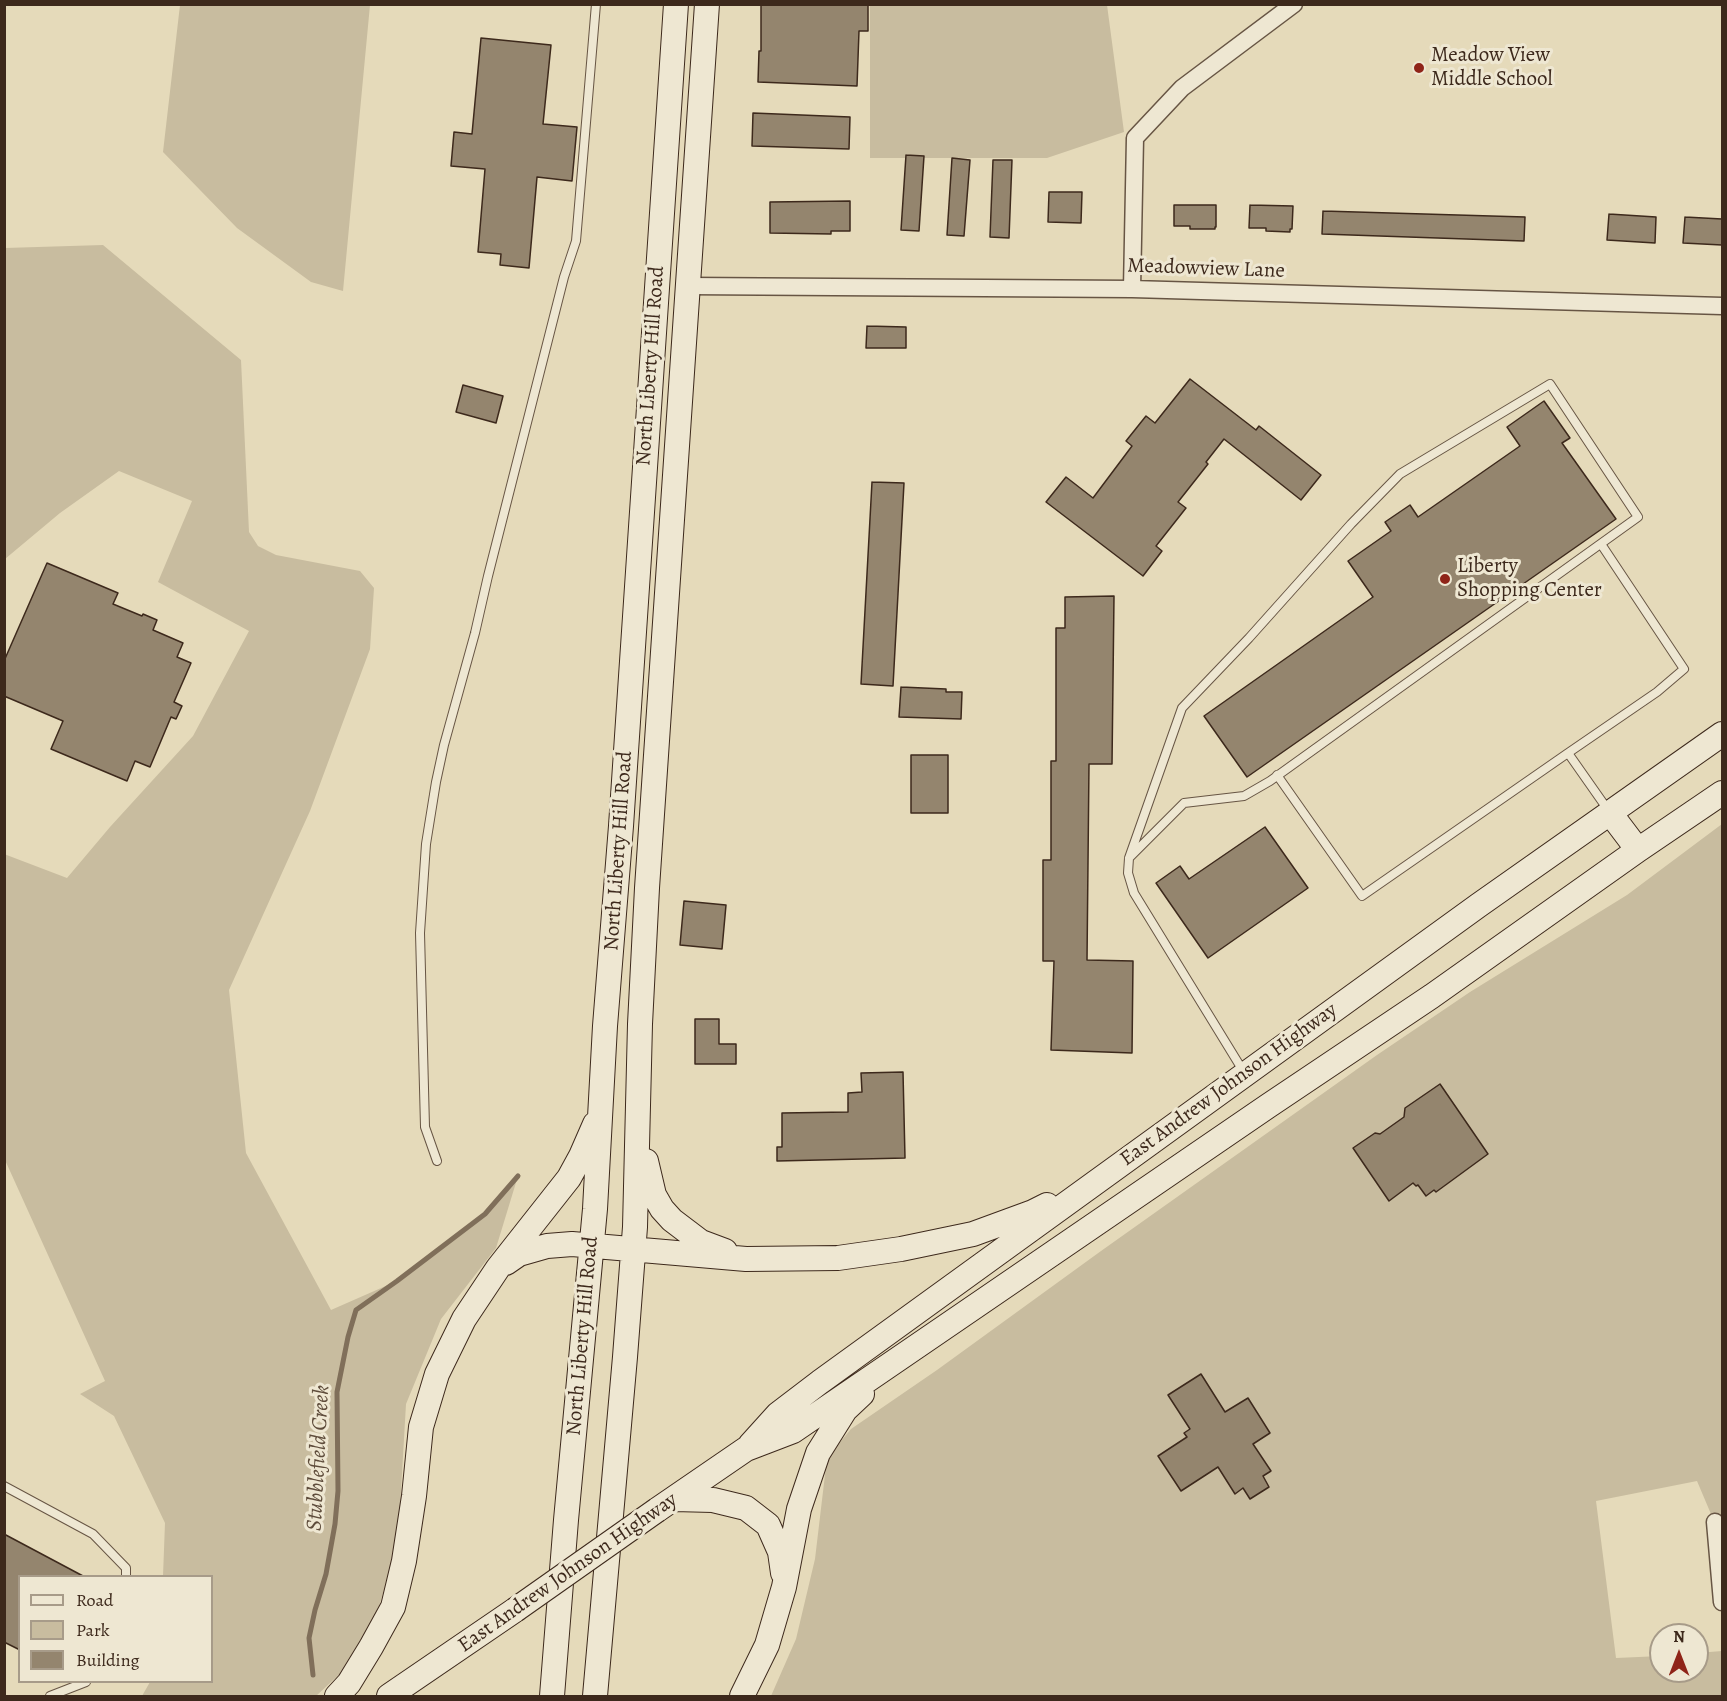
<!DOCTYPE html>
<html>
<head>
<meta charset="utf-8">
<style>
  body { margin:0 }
  #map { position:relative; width:1727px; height:1701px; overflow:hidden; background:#e5daba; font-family:Alegreya,serif }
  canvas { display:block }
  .frame { position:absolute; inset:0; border:6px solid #3d291c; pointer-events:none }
  .legend { position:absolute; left:18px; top:1575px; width:195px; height:108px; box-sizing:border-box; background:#eee7d2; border:2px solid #a79b89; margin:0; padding:8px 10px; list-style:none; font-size:18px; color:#3d291c }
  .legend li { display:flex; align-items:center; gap:12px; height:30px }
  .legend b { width:30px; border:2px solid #a79b89 }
  .north { position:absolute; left:1649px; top:1623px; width:60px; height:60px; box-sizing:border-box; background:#eee7d2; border:2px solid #a79b89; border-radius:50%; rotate:0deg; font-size:16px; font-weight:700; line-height:24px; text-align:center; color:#3d291c }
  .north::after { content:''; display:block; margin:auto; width:21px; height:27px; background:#8f2418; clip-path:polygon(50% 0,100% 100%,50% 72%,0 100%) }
</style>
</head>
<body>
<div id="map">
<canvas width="1727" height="1701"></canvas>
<div class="frame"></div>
<ul class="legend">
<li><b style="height:8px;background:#eee7d2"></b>Road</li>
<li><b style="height:16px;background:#c8bc9f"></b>Park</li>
<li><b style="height:16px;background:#94856e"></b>Building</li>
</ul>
<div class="north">N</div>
</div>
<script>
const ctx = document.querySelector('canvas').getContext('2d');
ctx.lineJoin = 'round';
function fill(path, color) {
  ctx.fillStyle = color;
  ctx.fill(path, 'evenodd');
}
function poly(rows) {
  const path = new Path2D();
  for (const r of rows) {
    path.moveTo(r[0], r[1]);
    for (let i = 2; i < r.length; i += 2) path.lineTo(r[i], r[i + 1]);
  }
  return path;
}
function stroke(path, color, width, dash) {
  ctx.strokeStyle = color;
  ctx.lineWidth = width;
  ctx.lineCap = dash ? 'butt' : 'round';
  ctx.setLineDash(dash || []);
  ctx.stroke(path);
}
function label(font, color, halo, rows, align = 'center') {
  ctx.font = font + ' Alegreya,serif';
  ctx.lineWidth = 6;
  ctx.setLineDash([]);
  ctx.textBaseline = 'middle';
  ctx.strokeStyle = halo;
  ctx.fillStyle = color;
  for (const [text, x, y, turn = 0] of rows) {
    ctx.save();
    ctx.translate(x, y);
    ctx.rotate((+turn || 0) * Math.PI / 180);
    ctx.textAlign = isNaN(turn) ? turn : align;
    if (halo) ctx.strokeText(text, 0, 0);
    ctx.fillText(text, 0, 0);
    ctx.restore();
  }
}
const green = poly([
  [180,5,370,5,343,291,311,282,237,228,163,152],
  [870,5,1107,5,1124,132,1047,158,870,158],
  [103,245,241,360,249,532,258,546,276,555,360,571,374,588,370,649,310,811,229,990,246,1153,331,1310,397,1281,485,1214,518,1176,496,1248,441,1319,406,1404,400,1508,390,1570,377,1613,343,1671,316,1696,142,1696,150,1682,212,1682,212,1576,163,1576,165,1523,114,1416,80,1394,105,1381,5,1160,4,854,67,878,110,827,193,736,249,631,158,582,192,501,119,471,60,513,5,559,5,248],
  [1722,824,1722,1540,1697,1481,1596,1501,1616,1658,1661,1656,1661,1671,1697,1671,1697,1653,1722,1651,1722,1696,1503,1696,1502,1695,1491,1696,771,1696,796,1639,815,1559,827,1458,851,1429,937,1370,1101,1251,1377,1055,1470,992,1627,895]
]);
const stream = poly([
  [313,1675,309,1638,315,1610,326,1574,335,1524,338,1491,337,1392,348,1337,356,1310,397,1281,485,1214,518,1176]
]);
const building = poly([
  [761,4,868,4,868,31,859,31,857,86,758,82,759,51,761,51,761,4],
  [481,38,551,45,543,124,577,127,572,181,537,177,529,268,500,265,501,254,478,252,485,169,451,166,454,132,472,134,481,38],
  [753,113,850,117,849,149,752,146,753,113],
  [906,155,924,156,919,231,901,230,906,155],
  [952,158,970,160,964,236,947,235,952,158],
  [993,160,1012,160,1009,238,990,237,993,160],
  [1049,192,1082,192,1081,223,1048,222,1049,192],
  [850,201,850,231,831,231,831,234,770,233,770,202,850,201],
  [1174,205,1216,205,1216,227,1215,227,1215,229,1190,229,1190,226,1174,226,1174,205],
  [1250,205,1293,206,1292,229,1290,229,1290,232,1266,231,1266,228,1249,228,1250,205],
  [1323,211,1525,217,1524,241,1322,234,1323,211],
  [1609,214,1656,217,1655,243,1607,240,1609,214],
  [1685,217,1722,219,1722,245,1683,243,1685,217],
  [867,326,906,327,906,348,866,348,867,326],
  [1190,379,1256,430,1259,426,1321,475,1301,500,1224,439,1206,462,1208,464,1178,502,1186,508,1156,546,1162,551,1143,576,1046,502,1066,477,1093,498,1132,446,1126,441,1146,416,1155,423,1190,379],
  [463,385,503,396,496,423,456,412,463,385],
  [1544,401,1570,438,1562,443,1616,519,1247,777,1204,716,1373,597,1348,561,1391,531,1385,522,1410,505,1418,517,1520,446,1507,427,1544,401],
  [872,482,904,483,893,686,861,684,872,482],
  [47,563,118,593,113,604,142,616,143,614,157,620,153,630,183,643,177,657,191,663,174,702,182,706,176,719,171,717,150,767,135,761,127,781,51,749,63,721,4,696,4,661,47,563],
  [1114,596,1112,764,1089,764,1087,960,1133,961,1132,1053,1051,1050,1054,961,1043,961,1043,860,1051,860,1051,761,1056,761,1056,628,1065,628,1065,597,1114,596],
  [901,687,946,689,946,692,962,692,961,719,899,717,901,687],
  [911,755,948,755,948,813,911,813,911,755],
  [1265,827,1308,888,1208,958,1156,883,1180,866,1189,879,1265,827],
  [684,901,726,905,722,949,680,945,684,901],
  [695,1019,719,1019,719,1044,736,1044,736,1064,695,1064,695,1019],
  [903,1072,905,1158,777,1161,777,1147,782,1147,782,1113,848,1112,848,1093,862,1092,861,1073,903,1072],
  [1440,1084,1488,1154,1436,1192,1434,1190,1426,1196,1418,1185,1416,1186,1413,1183,1389,1201,1353,1148,1375,1133,1380,1134,1404,1117,1405,1108,1440,1084],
  [1201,1374,1225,1412,1248,1398,1270,1433,1253,1444,1271,1471,1263,1476,1269,1487,1250,1499,1243,1488,1235,1494,1218,1467,1181,1491,1158,1456,1187,1437,1184,1433,1190,1429,1168,1395,1201,1374],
  [4,1534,83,1576,20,1576,20,1650,4,1642,4,1534]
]);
const service = poly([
  [1568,753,1657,692,1684,669,1601,544],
  [1277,775,1362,896,1568,753,1608,810],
  [1129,858,1184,803,1244,796,1270,781,1638,517,1550,384,1400,474,1351,524,1249,638,1182,708,1129,858,1128,873,1134,893,1245,1074],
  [437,1161,425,1127,420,933,426,844,436,782,444,745,475,633,488,576,564,277,576,241,596,4],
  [4,1486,93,1534,126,1568,126,1576],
  [50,1696,86,1682]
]);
const minor = poly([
  [687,286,1132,289,1722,306],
  [1132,289,1135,138,1182,88,1294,4],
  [1715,1522,1722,1602]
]);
const secondary = poly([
  [1610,813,1638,850],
  [646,1161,654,1195,662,1209,672,1220,701,1242,725,1251],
  [506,1263,519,1254,547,1246,572,1244,746,1259,838,1258,901,1249,973,1234,1033,1212,1047,1205],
  [750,1445,778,1414,820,1382,1479,905,1722,734],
  [674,1499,713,1500,746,1508,768,1525,780,1552,783,1573],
  [657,1510,746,1449,793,1431,1268,1106,1432,996,1638,850,1722,793],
  [337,1696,349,1683,371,1647,393,1607,404,1561,414,1496,421,1427,437,1374,464,1319,498,1268,569,1178,581,1156,595,1124],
  [389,1696,515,1610],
  [552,1696,566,1520,595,1209,605,1026,621,826,676,4],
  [595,1696,625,1357,635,1227,640,1024,647,888,707,4],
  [742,1696,767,1645,784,1587,799,1509,818,1453,845,1410,862,1394]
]);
const secondaryBridge = poly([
  [515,1610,657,1510]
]);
const markers = [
  [1419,68,6,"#8f2418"],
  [1445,579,6,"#8f2418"]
];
const poiNames = [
  ["Meadow View",1431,56],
  ["Middle School",1431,80],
  ["Liberty",1457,567],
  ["Shopping Center",1457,591]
];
const streetNames = [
  ["Meadowview Lane",1206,269,2],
  ["North Liberty Hill Road",651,366,-86],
  ["North Liberty Hill Road",619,851,-86],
  ["East Andrew Johnson Highway",1229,1085,-36],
  ["North Liberty Hill Road",583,1336,-85],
  ["East Andrew Johnson Highway",568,1573,-35]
];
const waterNames = [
  ["Stubblefield Creek",319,1458,-87]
];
fill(green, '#c8bc9f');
stroke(stream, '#806f5a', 5);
fill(building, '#94856e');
stroke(building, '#3d291c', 1.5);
stroke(service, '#675544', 10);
stroke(minor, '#675544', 19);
stroke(secondary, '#3d291c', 26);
stroke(service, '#eee7d2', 8);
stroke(minor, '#eee7d2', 16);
stroke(secondary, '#eee7d2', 24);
stroke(secondaryBridge, '#3d291c', 26, []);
stroke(secondaryBridge, '#eee7d2', 24);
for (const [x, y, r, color] of markers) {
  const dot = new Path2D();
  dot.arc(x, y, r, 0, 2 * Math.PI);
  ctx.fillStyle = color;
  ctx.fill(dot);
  stroke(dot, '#eee7d2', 2);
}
label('21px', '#3d291c', '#eee7d2', poiNames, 'left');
label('21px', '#3d291c', '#eee7d2', streetNames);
label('italic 22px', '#5e4c3b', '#eee7d2', waterNames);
</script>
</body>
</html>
